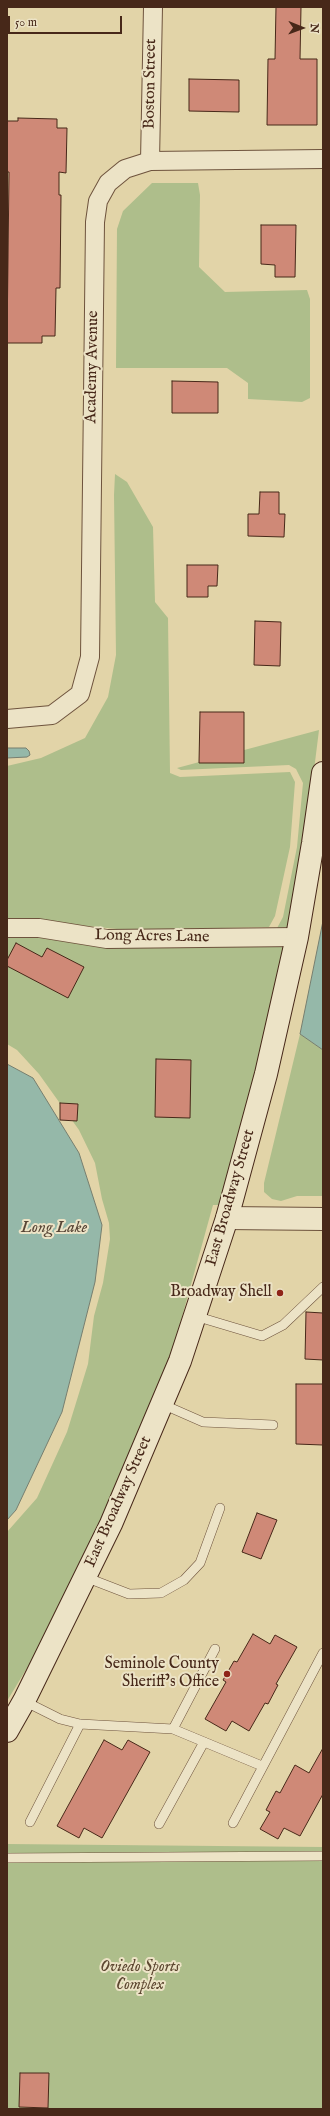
<!DOCTYPE html>
<html>
<head>
<meta charset="utf-8">
<style>
  body { margin:0 }
  #map { position:relative; width:330px; height:2116px; overflow:hidden; background:#e2d4a8; font-family:"IM FELL English",serif }
  canvas { display:block }
  .frame { position:absolute; inset:0; border:8px solid #472819; pointer-events:none }
  .north { position:absolute; left:282px; top:8px; width:40px; height:40px; -webkit-text-stroke:3px #ece3c6; paint-order:stroke; rotate:91deg; font-size:11px; font-weight:700; line-height:16px; text-align:center; color:#472819 }
  .north::after { content:''; display:block; margin:auto; width:14px; height:18px; background:#472819; clip-path:polygon(50% 0,100% 100%,50% 72%,0 100%) }
  .scale { position:absolute; left:8px; top:16px; width:114px; height:18px; box-sizing:border-box; border:2px solid #472819; border-top:0; padding-left:5px; font-size:12px; line-height:14px; white-space:nowrap; color:#472819; -webkit-text-stroke:3px #ece3c6; paint-order:stroke }
</style>
</head>
<body>
<div id="map">
<canvas width="330" height="2116"></canvas>
<div class="frame"></div>
<div class="north">N</div>
<div class="scale">50 m</div>
</div>
<script>
const ctx = document.querySelector('canvas').getContext('2d');
ctx.lineJoin = 'round';
function fill(path, color) {
  ctx.fillStyle = color;
  ctx.fill(path, 'evenodd');
}
function poly(rows) {
  const path = new Path2D();
  for (const r of rows) {
    path.moveTo(r[0], r[1]);
    for (let i = 2; i < r.length; i += 2) path.lineTo(r[i], r[i + 1]);
  }
  return path;
}
function stroke(path, color, width, dash) {
  ctx.strokeStyle = color;
  ctx.lineWidth = width;
  ctx.lineCap = dash ? 'butt' : 'round';
  ctx.setLineDash(dash || []);
  ctx.stroke(path);
}
function label(font, color, halo, rows, align = 'center') {
  ctx.font = font + ' "IM FELL English",serif';
  ctx.lineWidth = 4;
  ctx.setLineDash([]);
  ctx.textBaseline = 'middle';
  ctx.strokeStyle = halo;
  ctx.fillStyle = color;
  for (const [text, x, y, turn = 0] of rows) {
    ctx.save();
    ctx.translate(x, y);
    ctx.rotate((+turn || 0) * Math.PI / 180);
    ctx.textAlign = isNaN(turn) ? turn : align;
    if (halo) ctx.strokeText(text, 0, 0);
    ctx.fillText(text, 0, 0);
    ctx.restore();
  }
}
const green = poly([
  [152,183,198,183,200,195,199,267,225,292,307,290,310,299,310,398,302,402,248,399,248,383,227,368,116,368,117,229,123,211],
  [115,474,127,482,153,527,155,602,168,618,170,773,180,777,290,772,295,782,290,847,275,916,269,927,127,930,7,918,7,766,41,758,85,738,108,697,116,655,114,495],
  [319,730,305,842,289,929,276,930,283,917,297,847,303,783,296,769,289,765,181,770,177,768],
  [7,936,286,945,258,1072,221,1205,213,1205,169,1364,103,1521,41,1645,7,1701,7,1532,37,1498,67,1432,88,1364,94,1316,103,1283,110,1239,109,1223,102,1199,95,1163,79,1130,39,1074,17,1050,7,1044],
  [300,1034,323,1050,323,1196,297,1196,281,1201,272,1199,264,1192,264,1183],
  [7,1844,323,1847,323,2109,7,2109]
]);
const water = poly([
  [7,748,26,748,29,751,30,755,27,757,7,758,7,748],
  [323,921,323,1050,300,1034,323,921],
  [7,1064,33,1078,79,1153,102,1225,95,1282,62,1412,16,1510,7,1520,7,1064]
]);
const building = poly([
  [276,7,301,7,300,59,317,59,317,125,267,125,268,59,275,59,276,7],
  [189,79,239,80,239,112,189,111,189,79],
  [18,118,57,119,57,128,67,128,66,173,59,172,59,195,61,195,60,288,56,288,55,336,42,336,42,343,7,343,9,172,7,172,7,121,18,121,18,118],
  [261,225,296,225,295,277,275,277,275,265,261,264,261,225],
  [172,381,218,382,218,413,172,413,172,381],
  [260,492,279,492,279,514,285,514,284,537,248,536,248,514,259,514,260,492],
  [187,565,218,565,217,586,208,586,208,597,187,597,187,565],
  [255,621,281,622,280,666,254,665,255,621],
  [200,712,244,712,244,763,199,763,200,712],
  [16,943,42,957,47,948,84,967,68,998,7,966,7,960,16,943],
  [156,1059,191,1060,190,1118,155,1117,156,1059],
  [60,1103,78,1104,77,1121,60,1120,60,1103],
  [306,1312,323,1313,323,1360,305,1359,306,1312],
  [296,1384,323,1384,323,1445,296,1444,296,1384],
  [257,1513,277,1520,261,1559,242,1552,257,1513],
  [253,1634,270,1644,275,1635,297,1647,276,1684,278,1685,268,1704,265,1703,249,1731,232,1721,226,1731,205,1719,226,1682,223,1680,234,1661,237,1662,253,1634],
  [104,1740,122,1750,128,1740,150,1752,102,1838,84,1828,79,1838,57,1826,104,1740],
  [323,1748,323,1794,300,1836,284,1828,278,1839,260,1829,270,1812,266,1810,276,1791,280,1793,295,1765,309,1773,323,1748],
  [20,2073,49,2073,48,2108,19,2107,20,2073]
]);
const service = poly([
  [195,1316,262,1336,283,1325,323,1287],
  [162,1404,203,1422,273,1425],
  [85,1577,129,1594,161,1593,184,1580,200,1563,220,1508],
  [24,1701,60,1719,80,1724,173,1729,262,1766],
  [173,1729,215,1649],
  [30,1822,80,1724],
  [233,1823,323,1653],
  [159,1824,204,1742],
  [7,1858,323,1856]
]);
const minor = poly([
  [150,161,153,7],
  [7,719,52,715,80,694,90,657,95,222,98,201,108,183,125,169,150,161,323,159],
  [7,928,39,928,107,939,297,937]
]);
const tertiary = poly([
  [227,1218,323,1219]
]);
const secondary = poly([
  [7,1731,24,1701,111,1524,180,1361,227,1218,266,1074,297,937,313,843,323,773]
]);
const markers = [
  [280,1293,4,"#8f2418"],
  [227,1674,4,"#8f2418"]
];
const streetNames = [
  ["Boston Street",151,84,-89],
  ["Academy Avenue",93,367,-89],
  ["Long Acres Lane",152,937,1],
  ["East Broadway Street",231,1198,-74],
  ["East Broadway Street",119,1502,-66]
];
const poiNames = [
  ["Broadway Shell",272,1293],
  ["Seminole County",219,1665],
  ["Sheriff's Office",219,1683]
];
const parkNames = [
  ["Oviedo Sports",140,1968],
  ["Complex",140,1986]
];
const waterNames = [
  ["Long Lake",54,1229]
];
fill(green, '#aebe8b');
fill(water, '#95b8a9');
stroke(water, '#767e6f', 1);
fill(building, '#cf8977');
stroke(building, '#472819', 1);
stroke(service, '#6e533d', 10);
stroke(minor, '#6e533d', 20);
stroke(tertiary, '#6e533d', 24);
stroke(secondary, '#472819', 24);
stroke(service, '#ece3c6', 9);
stroke(minor, '#ece3c6', 18);
stroke(tertiary, '#ece3c6', 22);
stroke(secondary, '#ece3c6', 22);
for (const [x, y, r, color] of markers) {
  const dot = new Path2D();
  dot.arc(x, y, r, 0, 2 * Math.PI);
  ctx.fillStyle = color;
  ctx.fill(dot);
  stroke(dot, '#ece3c6', 1.5);
}
label('16px', '#472819', '#ece3c6', streetNames);
label('16px', '#472819', '#ece3c6', poiNames, 'right');
label('italic 16px', '#5c4630', '#ece3c6', parkNames);
label('italic 17px', '#574536', '#ece3c6', waterNames);
</script>
</body>
</html>
